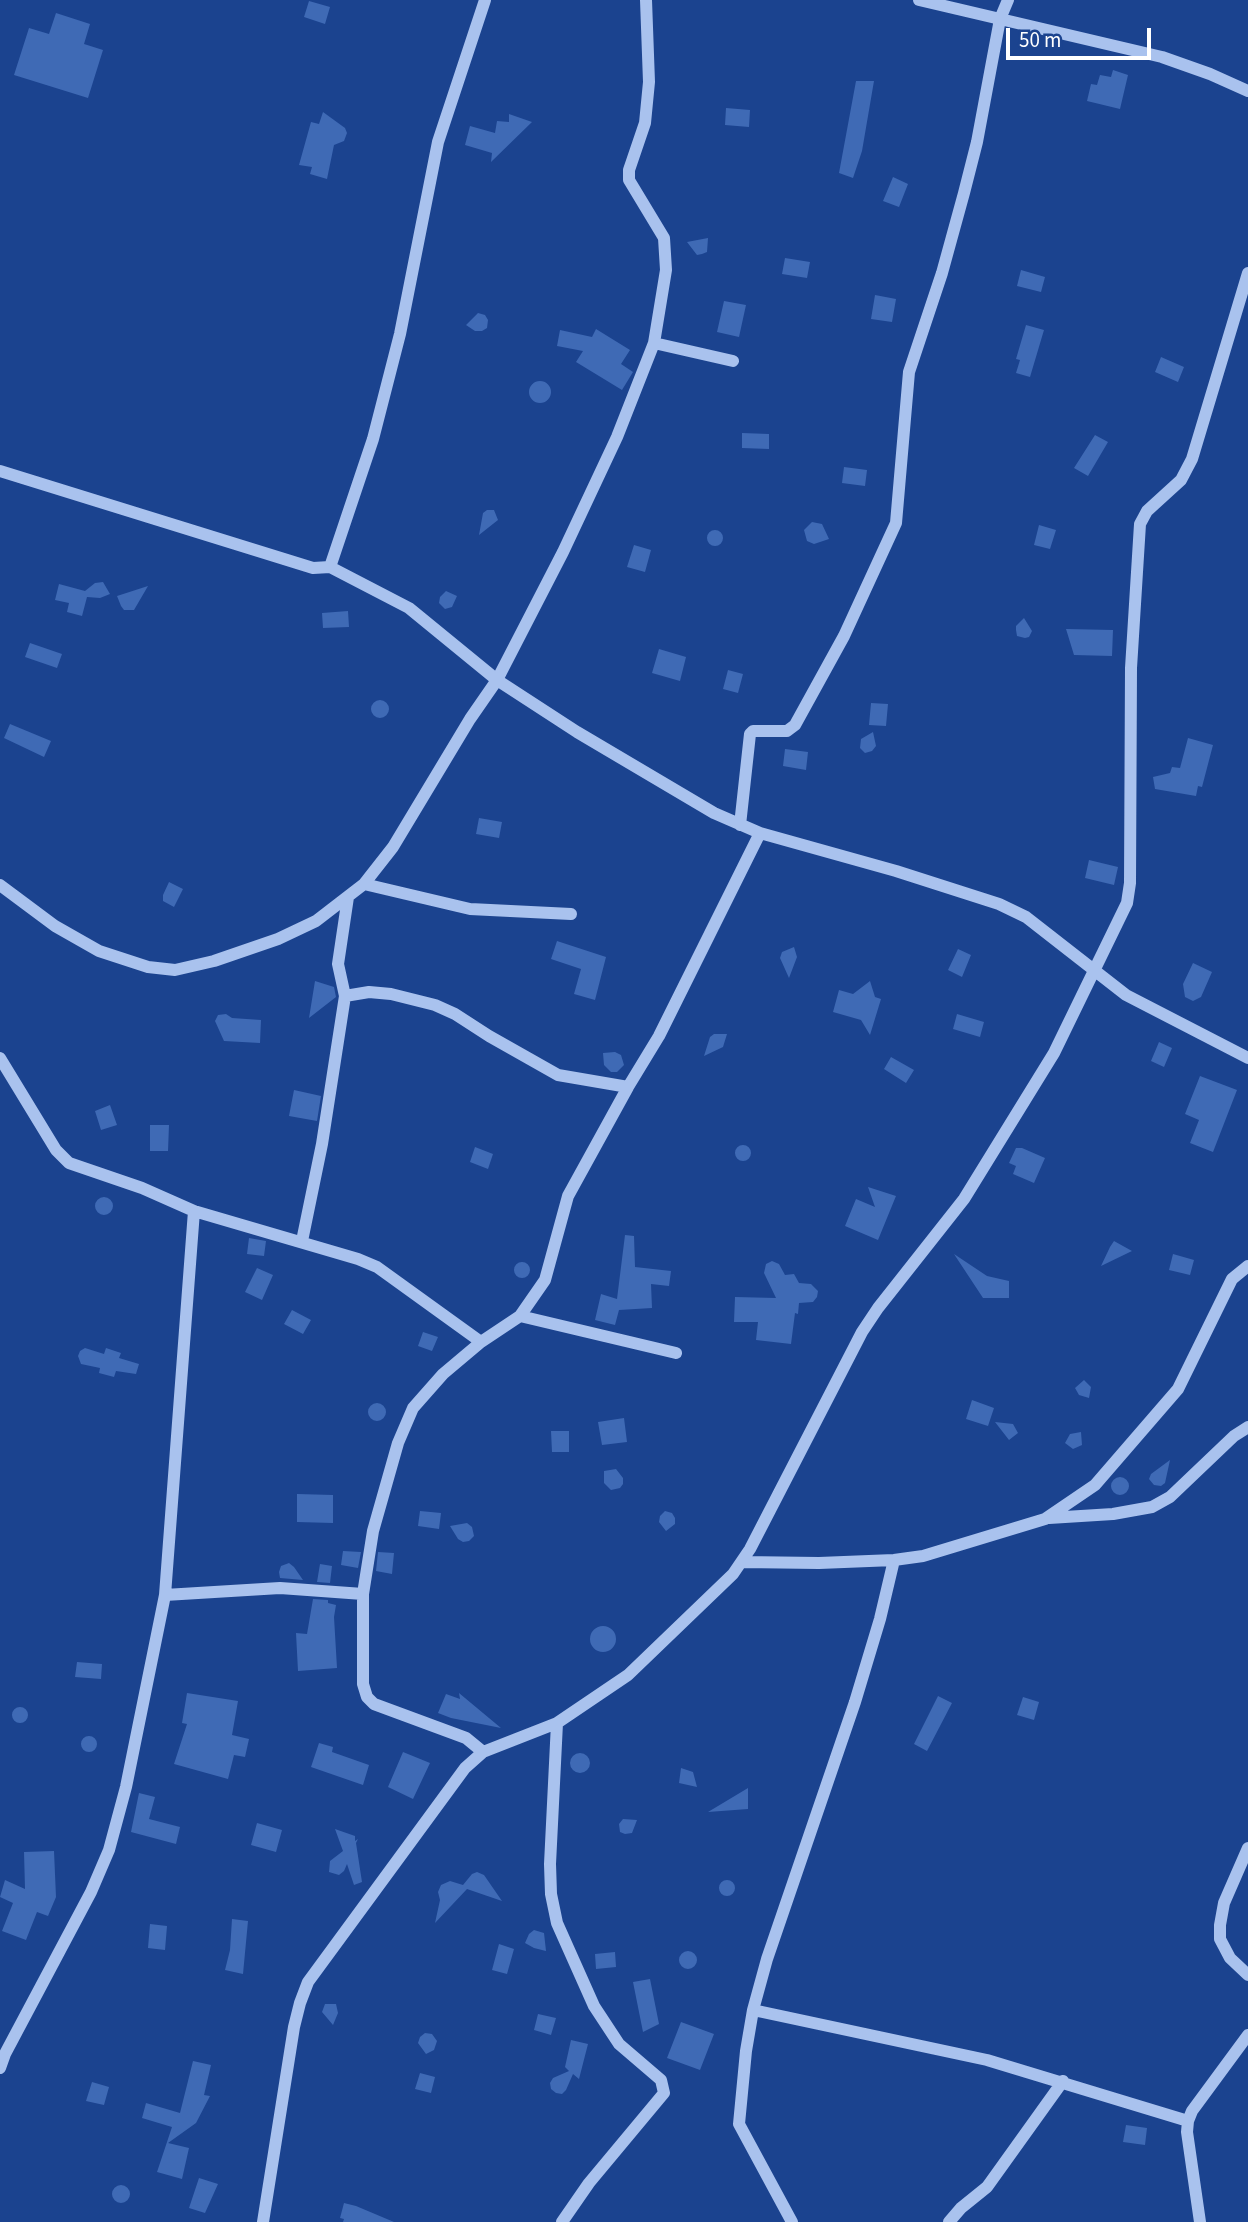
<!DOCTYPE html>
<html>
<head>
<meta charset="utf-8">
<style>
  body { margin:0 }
  #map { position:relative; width:1248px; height:2222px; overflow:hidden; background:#1b438f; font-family:"Source Sans 3",sans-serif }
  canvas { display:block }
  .scale { position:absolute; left:1006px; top:28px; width:145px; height:32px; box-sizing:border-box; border:4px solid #fff; border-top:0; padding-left:9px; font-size:21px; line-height:24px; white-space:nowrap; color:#fff; -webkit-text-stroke:5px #1b438f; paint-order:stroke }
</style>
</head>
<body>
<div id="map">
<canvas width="1248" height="2222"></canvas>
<div class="scale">50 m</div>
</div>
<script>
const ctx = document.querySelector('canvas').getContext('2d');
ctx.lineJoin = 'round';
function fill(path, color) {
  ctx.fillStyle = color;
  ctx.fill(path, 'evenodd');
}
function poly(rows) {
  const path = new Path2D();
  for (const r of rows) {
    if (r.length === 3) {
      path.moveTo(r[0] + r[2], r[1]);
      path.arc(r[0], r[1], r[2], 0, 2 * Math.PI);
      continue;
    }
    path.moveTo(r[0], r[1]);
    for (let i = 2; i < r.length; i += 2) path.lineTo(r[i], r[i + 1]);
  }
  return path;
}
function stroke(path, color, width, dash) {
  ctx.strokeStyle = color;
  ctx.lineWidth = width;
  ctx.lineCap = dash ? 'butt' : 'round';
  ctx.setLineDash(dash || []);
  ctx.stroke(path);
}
const building = poly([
  [309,1,330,7,325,24,304,17],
  [56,13,90,24,84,44,103,50,88,98,14,75,29,28,49,34],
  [1113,70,1128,75,1120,109,1087,101,1091,84,1097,85,1100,75,1111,77],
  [856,81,874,81,862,151,853,178,839,173],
  [726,108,750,110,749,127,725,125],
  [323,112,345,128,347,133,344,141,334,145,327,179,310,174,312,167,299,165,311,122,319,124],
  [509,114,532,122,491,162,492,153,465,145,470,126,495,133,497,121,509,122],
  [893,177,908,184,899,207,883,201],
  [708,238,707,252,702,254,697,255,687,242],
  [785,258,810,262,807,278,782,274],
  [1021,270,1045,277,1041,292,1017,286],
  [875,295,896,299,892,322,871,319],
  [724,301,746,305,739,337,717,332],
  [478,313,485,315,488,320,487,328,482,331,475,331,466,325],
  [1026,325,1044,330,1030,377,1016,373,1020,360,1016,359],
  [596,329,630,350,621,364,633,372,622,390,576,362,583,351,557,346,560,330,592,337],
  [1161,357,1184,367,1178,382,1155,372],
  [540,392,11],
  [742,433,769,434,769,449,742,448],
  [1095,435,1108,442,1088,476,1074,468],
  [844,467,867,470,865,486,842,483],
  [487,510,494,510,498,520,479,535,483,513],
  [812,522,822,524,829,539,814,544,807,541,804,530],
  [1039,525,1056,530,1050,549,1034,545],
  [715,538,8],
  [634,545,651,550,645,572,627,567],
  [103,582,110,594,100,598,87,597,82,616,67,612,69,603,55,600,59,584,85,591,95,583],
  [148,586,134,610,124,610,121,606,117,596],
  [446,591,457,596,452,607,445,609,439,603,440,597],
  [348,611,349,627,323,628,322,613],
  [1024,618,1032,631,1029,637,1025,638,1017,636,1016,630,1016,626],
  [1066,629,1113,630,1112,656,1074,655],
  [30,643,62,654,57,668,25,657],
  [659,649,686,657,680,681,652,673],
  [728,670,743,674,738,693,723,689],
  [380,709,9],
  [871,703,888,704,886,726,869,725],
  [10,724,51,741,44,757,4,738],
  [873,732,876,746,872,751,865,753,860,748,861,739],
  [1188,738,1213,745,1202,787,1198,786,1196,796,1155,789,1153,777,1170,773,1172,767,1180,768],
  [785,749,808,752,806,770,783,766],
  [479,818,502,822,499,838,476,834],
  [1089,860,1118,867,1114,885,1085,878],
  [169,882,183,889,174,907,163,901,163,895],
  [557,941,606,957,595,1000,574,994,581,969,551,959],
  [794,947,797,957,789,978,780,958,782,952],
  [958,949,971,955,962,977,948,970],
  [1193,963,1212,972,1201,997,1193,1001,1185,997,1183,984],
  [315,981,334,987,336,997,309,1018],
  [870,981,875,997,881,999,870,1035,861,1020,833,1012,839,990,853,994],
  [226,1014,232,1018,261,1020,260,1043,224,1041,215,1021,218,1015],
  [957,1014,984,1022,980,1037,953,1029],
  [714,1034,727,1034,723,1047,704,1056,710,1037],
  [1159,1042,1172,1048,1164,1067,1151,1061],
  [615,1052,621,1055,624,1065,617,1072,611,1072,604,1065,603,1053],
  [891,1057,914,1070,906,1083,884,1069],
  [1200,1076,1237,1090,1213,1152,1190,1143,1199,1120,1185,1114],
  [294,1090,321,1096,317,1121,289,1116],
  [110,1105,117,1125,101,1130,95,1111],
  [150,1125,169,1125,168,1151,150,1151],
  [743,1153,8],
  [475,1147,493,1154,488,1169,470,1162],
  [1016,1148,1022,1148,1045,1158,1034,1183,1013,1174,1016,1166,1009,1163],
  [868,1187,896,1196,878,1240,845,1226,856,1199,875,1207],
  [104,1206,9],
  [625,1235,634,1236,635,1267,671,1271,669,1286,651,1284,652,1308,619,1310,615,1325,595,1320,601,1294,617,1299],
  [249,1238,266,1241,264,1256,247,1254],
  [1114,1241,1132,1251,1101,1266,1110,1247],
  [954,1254,987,1276,1009,1281,1009,1298,983,1298],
  [1173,1254,1194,1260,1190,1275,1169,1270],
  [772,1261,779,1264,785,1275,794,1274,799,1283,811,1284,818,1291,817,1297,813,1302,799,1303,798,1314,795,1313,791,1344,756,1340,758,1322,734,1322,735,1297,776,1298,764,1273,766,1264],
  [522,1270,8],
  [257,1268,273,1275,262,1300,245,1292],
  [292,1310,311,1320,303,1334,284,1324],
  [423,1332,438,1337,432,1351,418,1346],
  [85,1348,104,1354,106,1348,121,1353,119,1358,139,1364,136,1374,116,1371,114,1377,99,1373,100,1368,81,1364,78,1356,80,1351],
  [1084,1380,1091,1387,1089,1398,1079,1395,1075,1388],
  [972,1400,994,1408,988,1426,966,1419],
  [377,1412,9],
  [624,1418,627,1442,602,1445,598,1422],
  [995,1422,1013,1424,1018,1433,1009,1440],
  [551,1431,569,1431,569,1452,552,1452],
  [1081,1432,1082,1445,1073,1449,1065,1443,1070,1434],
  [1170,1460,1165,1483,1161,1486,1154,1485,1149,1479,1151,1474],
  [616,1469,623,1478,623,1484,620,1488,611,1490,604,1483,604,1471],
  [1120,1486,9],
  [297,1494,333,1495,333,1523,297,1522],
  [420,1511,441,1513,439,1529,418,1526],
  [665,1511,672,1513,675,1518,675,1524,666,1531,659,1522,660,1516],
  [467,1523,472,1527,474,1536,469,1541,463,1542,458,1539,450,1526],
  [343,1551,361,1552,358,1568,341,1565],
  [378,1552,394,1553,392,1574,376,1571],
  [289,1563,294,1567,303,1580,280,1578,279,1572,281,1566],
  [320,1564,332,1566,330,1583,317,1582],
  [313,1599,328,1600,328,1603,336,1605,334,1617,337,1668,298,1671,296,1633,307,1634],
  [603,1639,13],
  [77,1662,102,1664,101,1679,75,1677],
  [187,1693,238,1701,232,1735,249,1739,245,1757,234,1755,228,1779,174,1764,187,1724,182,1723],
  [459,1693,501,1728,451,1718,438,1713,446,1694,460,1699],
  [938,1696,952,1703,927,1751,914,1744],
  [1023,1697,1039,1702,1034,1720,1017,1715],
  [20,1715,8],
  [89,1744,8],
  [319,1743,333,1747,332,1752,369,1765,363,1785,311,1767],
  [403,1752,430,1763,413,1799,388,1787],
  [580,1763,10],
  [681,1768,693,1772,697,1787,679,1783],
  [748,1788,748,1809,708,1812],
  [139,1793,155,1797,149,1819,180,1827,176,1844,131,1832],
  [623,1819,637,1820,632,1833,625,1834,620,1832,619,1824],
  [257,1823,282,1830,276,1852,251,1845],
  [335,1829,355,1836,355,1841,358,1839,356,1843,362,1882,354,1885,347,1864,344,1871,339,1875,329,1872,330,1861,343,1851],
  [54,1851,56,1897,48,1916,37,1912,26,1940,2,1931,13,1903,0,1897,5,1880,25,1889,24,1852],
  [477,1872,484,1875,502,1901,467,1889,435,1923,440,1900,438,1892,441,1885,450,1881,463,1885,472,1874],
  [727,1888,8],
  [232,1919,248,1921,243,1974,225,1970,230,1950],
  [150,1924,167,1926,165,1950,148,1948],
  [534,1930,544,1933,546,1951,534,1948,525,1943,529,1934],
  [499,1944,514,1949,507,1974,492,1970],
  [688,1960,9],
  [615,1952,616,1967,596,1969,595,1954],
  [650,1979,659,2024,643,2032,633,1982],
  [325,2004,336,2004,338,2013,333,2025,322,2012],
  [538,2014,556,2018,551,2035,534,2030],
  [681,2022,714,2034,700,2070,667,2058],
  [425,2033,432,2034,437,2041,434,2050,426,2054,418,2043,420,2037],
  [571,2040,588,2044,579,2079,573,2074,566,2090,562,2094,556,2093,551,2089,550,2083,553,2078,569,2071,565,2067],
  [193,2061,211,2065,204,2095,210,2096,196,2123,168,2143,189,2148,182,2179,157,2172,172,2127,142,2118,146,2103,180,2113],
  [420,2073,435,2077,431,2093,415,2089],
  [92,2082,109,2087,104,2105,86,2101],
  [1126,2125,1147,2128,1145,2145,1123,2142],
  [199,2178,218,2184,205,2213,189,2208],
  [121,2194,9],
  [344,2203,356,2206,394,2222,343,2222,344,2219,340,2218]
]);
const minor = poly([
  [919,0,1162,57,1210,74,1248,91],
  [654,343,733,361],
  [0,471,313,568,330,567,409,608,497,680,577,732,714,813,760,833,896,871,999,904,1026,917,1126,995,1248,1058],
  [330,567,373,439,400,334,438,142,485,0],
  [740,825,750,734,753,731,787,731,795,725,844,636,896,523,909,372,942,273,964,193,977,142,1000,19,1008,0],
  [364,884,470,909,571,914],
  [0,885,55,926,99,951,148,967,175,970,214,961,278,939,316,921,364,884,393,847,470,719,497,680,563,552,617,437,654,343,666,270,664,238,629,180,629,170,645,123,649,82,646,0],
  [345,996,369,992,391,994,435,1005,455,1014,489,1036,558,1075,628,1087],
  [0,1058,56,1150,69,1163,142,1188,194,1211,358,1259,377,1267,481,1342,520,1316,676,1353],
  [302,1241,322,1144,345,996,338,964,348,897],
  [520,1316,545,1280,568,1196,628,1087,659,1036,760,833],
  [481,1342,443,1374,413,1408,398,1443,373,1531,363,1594,363,1684,367,1697,374,1704,466,1738,483,1752],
  [1049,1518,1113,1514,1152,1507,1170,1497,1234,1436,1248,1427],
  [742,1562,819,1563,894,1560,923,1556,1045,1519,1095,1485,1178,1389,1232,1279,1248,1266],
  [165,1595,280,1588,363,1594],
  [557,1723,550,1864,551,1894,557,1923,594,2006,619,2044,661,2080,664,2093,589,2183,562,2222],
  [1248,1848,1224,1903,1220,1925,1220,1939,1230,1958,1248,1975],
  [753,2010,987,2060,1188,2121],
  [0,2068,5,2054,91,1892,109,1850,126,1787,165,1595,194,1211],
  [263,2222,294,2027,300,2003,308,1982,465,1768,483,1752,557,1723,628,1675,733,1574,750,1549,862,1332,878,1308,964,1199,1054,1053,1127,903,1130,883,1131,668,1140,524,1147,511,1181,480,1192,459,1248,273],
  [792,2222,739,2124,746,2051,753,2010,767,1959,855,1702,880,1619,894,1560],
  [949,2222,961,2208,987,2187,1063,2081],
  [1200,2222,1187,2132,1188,2121,1192,2111,1248,2035]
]);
fill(building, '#3f6ab5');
stroke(minor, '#a9c2ee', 12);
</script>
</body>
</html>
